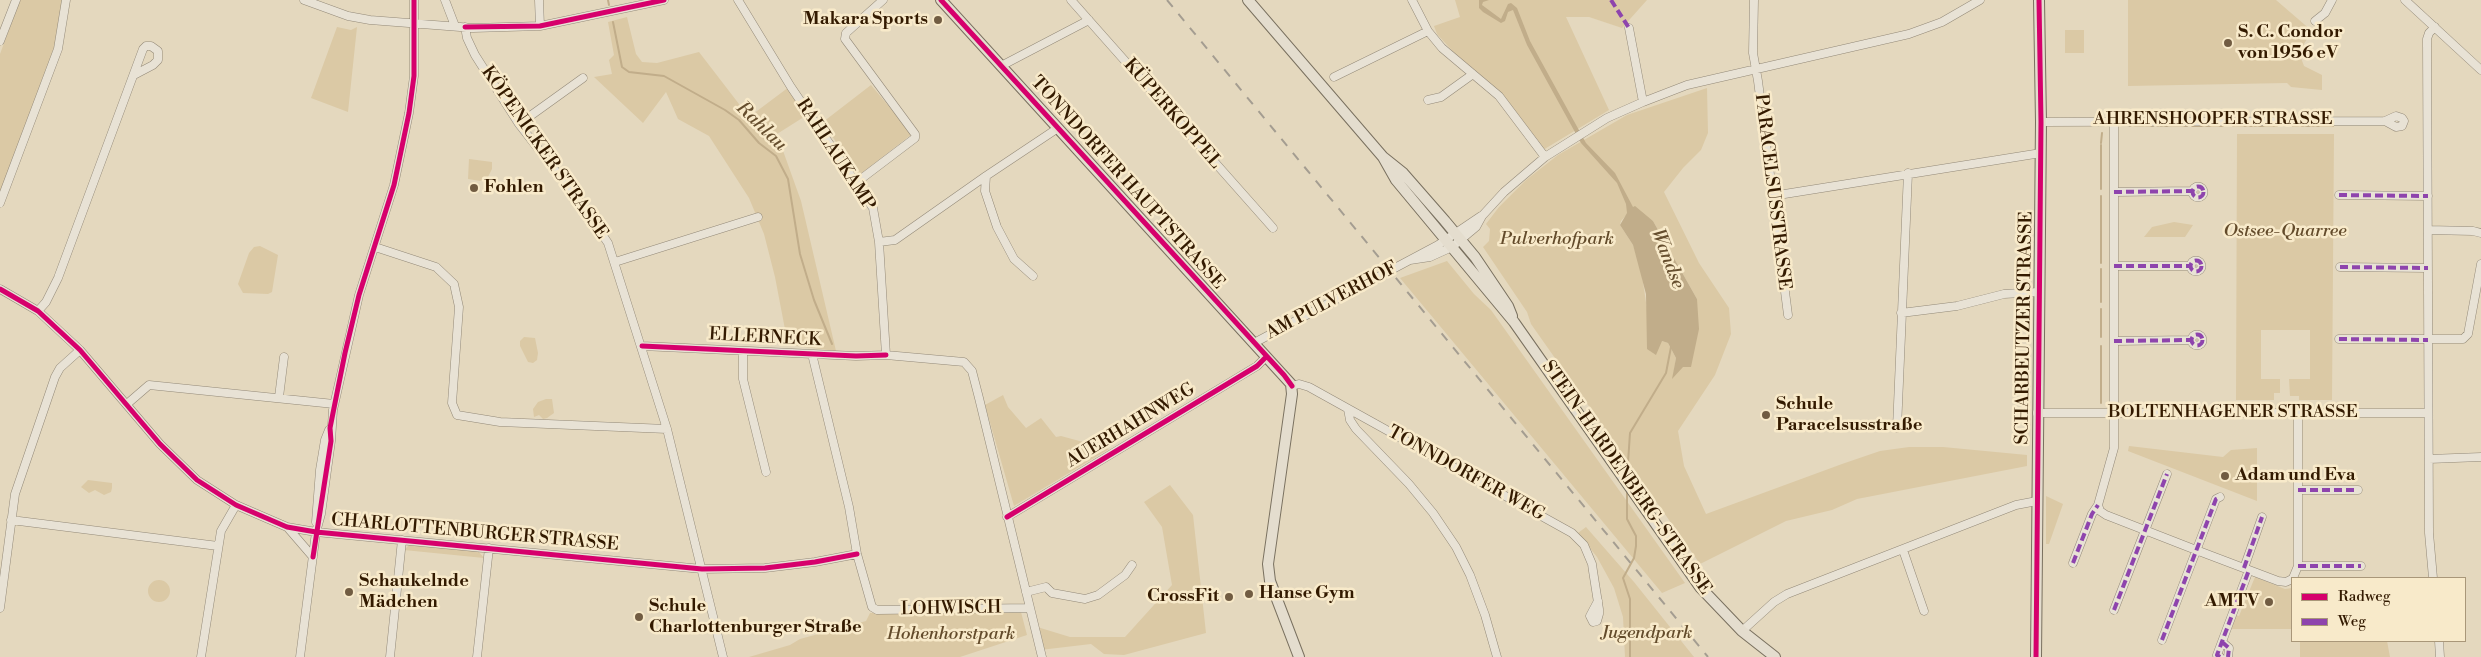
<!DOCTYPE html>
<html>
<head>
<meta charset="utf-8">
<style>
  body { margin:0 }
  #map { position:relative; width:2481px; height:657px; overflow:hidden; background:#e4d8be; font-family:"Libre Bodoni",serif }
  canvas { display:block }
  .legend { position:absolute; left:2291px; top:577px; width:175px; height:65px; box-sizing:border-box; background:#f8eaca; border:1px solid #a99779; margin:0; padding:6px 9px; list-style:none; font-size:15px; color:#331a00 }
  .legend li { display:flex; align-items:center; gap:10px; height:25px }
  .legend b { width:25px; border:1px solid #a99779 }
</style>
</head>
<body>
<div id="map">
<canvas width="2481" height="657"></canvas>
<ul class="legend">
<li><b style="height:6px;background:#d6006c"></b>Radweg</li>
<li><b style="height:6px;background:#8e44ad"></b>Weg</li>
</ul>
</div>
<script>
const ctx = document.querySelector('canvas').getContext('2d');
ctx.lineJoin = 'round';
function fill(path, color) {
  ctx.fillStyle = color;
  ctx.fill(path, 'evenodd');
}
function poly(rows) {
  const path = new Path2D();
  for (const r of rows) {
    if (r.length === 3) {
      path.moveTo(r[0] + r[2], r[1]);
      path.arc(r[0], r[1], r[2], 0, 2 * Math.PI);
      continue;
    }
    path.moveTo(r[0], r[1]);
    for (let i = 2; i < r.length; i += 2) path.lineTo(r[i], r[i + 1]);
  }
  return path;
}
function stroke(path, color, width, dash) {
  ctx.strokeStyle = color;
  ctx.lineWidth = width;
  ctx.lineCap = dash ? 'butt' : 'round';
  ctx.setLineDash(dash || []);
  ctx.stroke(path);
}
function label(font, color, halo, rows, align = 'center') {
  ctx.font = font + ' "Libre Bodoni",serif';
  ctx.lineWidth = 5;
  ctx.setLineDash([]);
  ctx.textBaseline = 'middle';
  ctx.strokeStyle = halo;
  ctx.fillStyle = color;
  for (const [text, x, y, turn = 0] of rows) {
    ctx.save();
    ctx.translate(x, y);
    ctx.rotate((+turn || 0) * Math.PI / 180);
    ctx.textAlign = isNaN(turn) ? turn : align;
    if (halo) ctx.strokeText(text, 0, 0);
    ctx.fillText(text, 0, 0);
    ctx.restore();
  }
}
const green = poly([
  [20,0,63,0,55,50,0,193,0,54],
  [1455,0,1647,0,1622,28,1589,17,1566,17,1609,110,1543,150,1437,34,1434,26,1460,17],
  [2128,0,2276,0,2312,31,2304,44,2301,58,2304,66,2322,75,2322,90,2291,87,2287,83,2128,86],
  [627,17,636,54,642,62,657,63,699,52,749,117,789,87,807,115,777,134,801,201,836,351,788,345,775,277,764,234,749,198,709,136,678,119,666,92,643,123,594,77,612,74,609,60,614,55,608,22],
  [337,27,351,30,357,27,348,112,311,98],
  [2065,30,2084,30,2084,53,2065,53],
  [871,85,912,134,858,176,823,122],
  [1707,88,1708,133,1701,150,1683,168,1664,192,1699,263,1729,308,1731,334,1715,375,1678,431,1684,466,1706,514,1842,464,1880,451,1909,447,1943,447,2027,455,2027,466,1857,499,1832,510,1786,521,1700,564,1531,324,1527,312,1483,247,1489,241,1490,229,1486,224,1499,207,1526,180,1558,155,1627,115],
  [1633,208,1653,221,1697,299,1673,377,1676,358,1668,343,1662,341,1648,316,1641,269,1633,245,1620,225,1621,221],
  [2237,134,2334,134,2332,400,2299,400,2299,396,2290,396,2289,379,2310,379,2310,330,2261,330,2261,379,2280,379,2280,393,2274,393,2274,400,2236,400],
  [469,159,492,162,492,169,488,177,480,181,468,179],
  [2174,222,2193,225,2185,237,2144,237,2152,227],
  [260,246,278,255,272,292,268,294,243,293,238,284,249,253,254,247],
  [1447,261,1474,294,1491,310,1685,583,1662,593,1400,278],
  [524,337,535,338,538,353,537,360,533,363,528,362,520,346,520,341],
  [1003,395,1008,407,1026,428,1041,418,1056,437,1061,436,1109,449,1014,506,985,405],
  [546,399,552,399,554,413,547,418,543,419,539,415,534,417,533,409,538,402],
  [2129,446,2223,457,2231,450,2257,448,2257,501,2128,451],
  [88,480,112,483,112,488,111,492,104,495,95,490,89,493,81,487],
  [1170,485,1193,515,1206,633,1124,655,1104,654,1091,644,1040,650,1034,626,1070,637,1125,637,1172,585,1162,527,1144,502],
  [2046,496,2063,504,2049,544,2046,544],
  [1586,527,1634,582,1694,657,1625,657,1623,617,1614,588,1597,557,1578,533],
  [410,544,478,551,484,558,404,550],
  [2255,577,2285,589,2292,588,2292,629,2229,629,2235,615,2239,616],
  [159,591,11],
  [1021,612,1027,635,960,657,749,657,790,645,800,639,866,621,870,613],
  [2300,641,2387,641,2390,657,2300,657]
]);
const water = poly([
  [1479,0,1489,0,1483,2,1482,5,1501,19,1508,4,1511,3,1517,8,1530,41,1586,143,1615,173,1633,207,1635,206,1653,221,1697,299,1699,329,1691,367,1683,367,1672,379,1676,358,1668,343,1662,341,1656,355,1647,349,1646,294,1633,245,1620,225,1627,213,1626,204,1617,183,1581,143,1527,45,1513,10,1508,12,1505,21,1501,23,1483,12,1479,8]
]);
const stream = poly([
  [608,0,609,5],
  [613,22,622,67,629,72,664,76,725,110,739,120,759,143,776,156,788,179,800,254,814,300,832,344],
  [2130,126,2153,126],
  [2157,126,2187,126],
  [2192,126,2223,126],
  [2233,126,2277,126],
  [2293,126,2333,126],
  [2101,143,2102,133],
  [2101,145,2101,189],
  [2101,263,2101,196],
  [2101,269,2101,302],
  [2101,337,2101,309],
  [2101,346,2101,403],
  [1627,477,1630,433,1666,373,1671,347],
  [1627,489,1627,519,1636,536,1636,546,1634,558,1623,578,1630,599,1630,657]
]);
const minor = poly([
  [304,0,348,16,370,20,473,28,540,26,664,0],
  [445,0,455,26],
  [539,0,540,26],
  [738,0,791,87,873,208,879,242,886,355],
  [1071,0,1273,228],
  [1412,0,1428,31,1442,48,1499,96,1545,157],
  [1754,0,1753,53,1758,81,1788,315],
  [2405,0,2481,70],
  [2315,21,2325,13,2332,0],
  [465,27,467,38,475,55,519,124,582,205,608,243,667,429,723,657],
  [1629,28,1643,102],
  [0,41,16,0],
  [1001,66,1089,20],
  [1334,77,1428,31],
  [1428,100,1441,97,1473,74],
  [2114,121,2114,448,2098,505,2100,511,2106,515,2196,550,2278,581,2286,582,2292,579],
  [2041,122,2385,121,2396,116,2402,118,2404,121,2402,126,2396,127,2385,121],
  [519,124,583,78],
  [857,182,915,138,915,134,845,39,846,33,883,0],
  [2198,192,5.5],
  [2114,192,2192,191],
  [2339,195,2428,196],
  [1772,196,2041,153],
  [0,203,58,49,66,0],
  [2428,230,2473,231,2481,233],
  [879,242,895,240,986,176],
  [375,247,436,267,454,284,459,307,452,403,457,415,500,422,667,429],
  [1410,260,1430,257,1452,247,1476,227,1482,216,1504,192,1545,157,1607,118,1643,102,1687,85,1909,34,1942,22,1980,0],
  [2196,266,5.5],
  [615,262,758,217],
  [2114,266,2191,266],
  [2340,267,2428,268],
  [1033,276,1014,259,997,227,985,191,986,176,1058,128],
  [0,289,38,311,80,350,160,444,197,480,236,505,287,527,316,532,702,569,765,568,815,562,857,554],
  [38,311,46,302,58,278,143,49,146,46,151,46,158,51,158,60,153,65,134,75],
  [1901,313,1957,306,2004,294,2039,292],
  [2197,340,5.5],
  [2339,339,2463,339,2468,334,2481,264],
  [2114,341,2191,340],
  [1254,343,1438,245,1481,216],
  [642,346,856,356,886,355,964,362,972,371,979,398,1042,657],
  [743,351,743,379,766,472],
  [812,354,849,507,857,554,872,607,877,610,1030,608],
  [1292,386,1299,384,1309,387,1572,533,1584,545,1592,564,1593,571,1599,609,1599,614,1597,621,1593,622,1590,616,1598,601],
  [279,397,284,357],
  [127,404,149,385,334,404],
  [1348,409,1350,420,1356,429,1409,484,1433,513,1456,547,1470,575,1485,615,1497,657],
  [2037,413,2428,413],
  [1897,428,1908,173],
  [2429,459,2481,457],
  [2298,490,2358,490],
  [1007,517,1257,366,1266,357],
  [11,520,218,546],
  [316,522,320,470,325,440,329,430],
  [288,528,313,557],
  [1903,550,1924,611],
  [2073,563,2092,514,2098,505],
  [2298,566,2361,566],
  [2244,568,2262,517],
  [2293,578,2298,566,2298,414],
  [2433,578,2429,533,2427,39,2429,33,2435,27],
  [1026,592,1046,587,1052,593,1085,599,1098,595,1125,575,1132,565],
  [0,608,15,494,55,377,60,368,80,350],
  [2114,610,2167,474],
  [1742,631,1774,602,1787,594,2016,505,2037,501],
  [2162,640,2216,499,2220,497],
  [2439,641,2440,657],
  [2222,642,2229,648,2228,657],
  [201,657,221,531,236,505],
  [300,657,316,532,321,514,331,441,333,410,359,295,394,185,409,113,414,76,414,0],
  [390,657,402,540],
  [477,657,489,548],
  [2220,657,2217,655,2249,570]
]);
const major = poly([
  [941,0,1291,384,1292,394,1268,564,1270,581,1299,657],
  [1248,0,1383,157,1403,173,1445,221,1475,257,1508,306,1512,316],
  [1383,157,1396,180,1514,322,1700,587,1742,631,1775,657],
  [2036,657,2041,122,2039,0]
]);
const rail = poly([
  [1167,0,1708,657]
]);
const quiet = poly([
  [1611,0,1629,28],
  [2198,192,5.5],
  [2114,192,2192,191],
  [2339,195,2428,196],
  [2196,266,5.5],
  [2114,266,2191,266],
  [2340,267,2428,268],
  [2197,340,5.5],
  [2339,339,2428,340],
  [2114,341,2191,340],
  [2298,490,2358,490],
  [2073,563,2092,514,2098,505],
  [2298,566,2361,566],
  [2244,568,2262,517],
  [2114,610,2167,474],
  [2162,640,2216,499,2220,497],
  [2222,642,2229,648,2228,657],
  [2220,657,2217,655,2249,570]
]);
const cycleway = poly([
  [941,0,1284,375,1292,386],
  [465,27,540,26,664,0],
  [0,289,38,311,80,350,160,444,197,480,236,505,287,527,316,532,702,569,765,568,815,562,857,554],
  [642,346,856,356,886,355],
  [1007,517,1257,366,1266,357],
  [313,557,331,441,330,428,345,353,359,295,394,185,409,113,414,76,414,0],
  [2036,657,2041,122,2039,0]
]);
const markers = [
  [938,20,5,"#715c42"],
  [2228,43,5,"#715c42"],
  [474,188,5,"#715c42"],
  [1766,415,5,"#715c42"],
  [2225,476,5,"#715c42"],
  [349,592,5,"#715c42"],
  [1249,594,5,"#715c42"],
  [1229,597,5,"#715c42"],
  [2269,602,5,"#715c42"],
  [639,617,5,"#715c42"]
];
const poiNames = [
  ["Makara Sports",928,20,"right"],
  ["S. C. Condor",2238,33],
  ["von 1956 eV",2238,54],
  ["Fohlen",484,188],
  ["Schule",1776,405],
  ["Paracelsusstraße",1776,426],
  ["Adam und Eva",2235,476],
  ["Schaukelnde",359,582],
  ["Mädchen",359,603],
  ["Hanse Gym",1259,594],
  ["CrossFit",1219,597,"right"],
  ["AMTV",2259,602,"right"],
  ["Schule",649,607],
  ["Charlottenburger Straße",649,628]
];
const streetNames = [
  ["KÜPERKOPPEL",1172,114,49],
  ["AHRENSHOOPER STRASSE",2213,120],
  ["KÖPENICKER STRASSE",544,153,55],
  ["RAHLAUKAMP",835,155,57],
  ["TONNDORFER HAUPTSTRASSE",1127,183,48],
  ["PARACELSUSSTRASSE",1772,192,83],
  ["AM PULVERHOF",1332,301,-28],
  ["SCHARBEUTZER STRASSE",2025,328,-89],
  ["ELLERNECK",765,338,3],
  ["BOLTENHAGENER STRASSE",2233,413],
  ["AUERHAHNWEG",1131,426,-31],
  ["TONNDORFER WEG",1466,474,29],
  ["STEIN-HARDENBERG-STRASSE",1626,478,55],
  ["CHARLOTTENBURGER STRASSE",475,533,5],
  ["LOHWISCH",951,609,-1]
];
const parkNames = [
  ["Ostsee-Quarree",2285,232],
  ["Pulverhofpark",1557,240],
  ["Jugendpark",1647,634],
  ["Hohenhorstpark",951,635]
];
const waterNames = [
  ["Rahlau",761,127,44],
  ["Wandse",1667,259,69]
];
fill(green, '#dbc9a5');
fill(water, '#c1ad8a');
stroke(stream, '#c1ad8a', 2);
stroke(minor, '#938978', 9);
stroke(major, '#79705f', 12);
stroke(minor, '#e8e2d5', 8);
stroke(major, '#e4ddce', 10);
stroke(rail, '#a49d91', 2, [9, 9]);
stroke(quiet, '#8e44ad', 4, [8, 4]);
stroke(cycleway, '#d6006c', 5);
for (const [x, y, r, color] of markers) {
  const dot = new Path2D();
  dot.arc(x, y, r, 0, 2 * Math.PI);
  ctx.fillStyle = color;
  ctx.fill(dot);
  stroke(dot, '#f8eaca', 2);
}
label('bold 18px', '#331a00', '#f8eaca', poiNames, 'left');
label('18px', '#331a00', '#f8eaca', streetNames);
label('italic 18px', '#634b2b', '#f8eaca', parkNames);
label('italic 19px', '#664e2e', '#f8eaca', waterNames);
</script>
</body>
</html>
